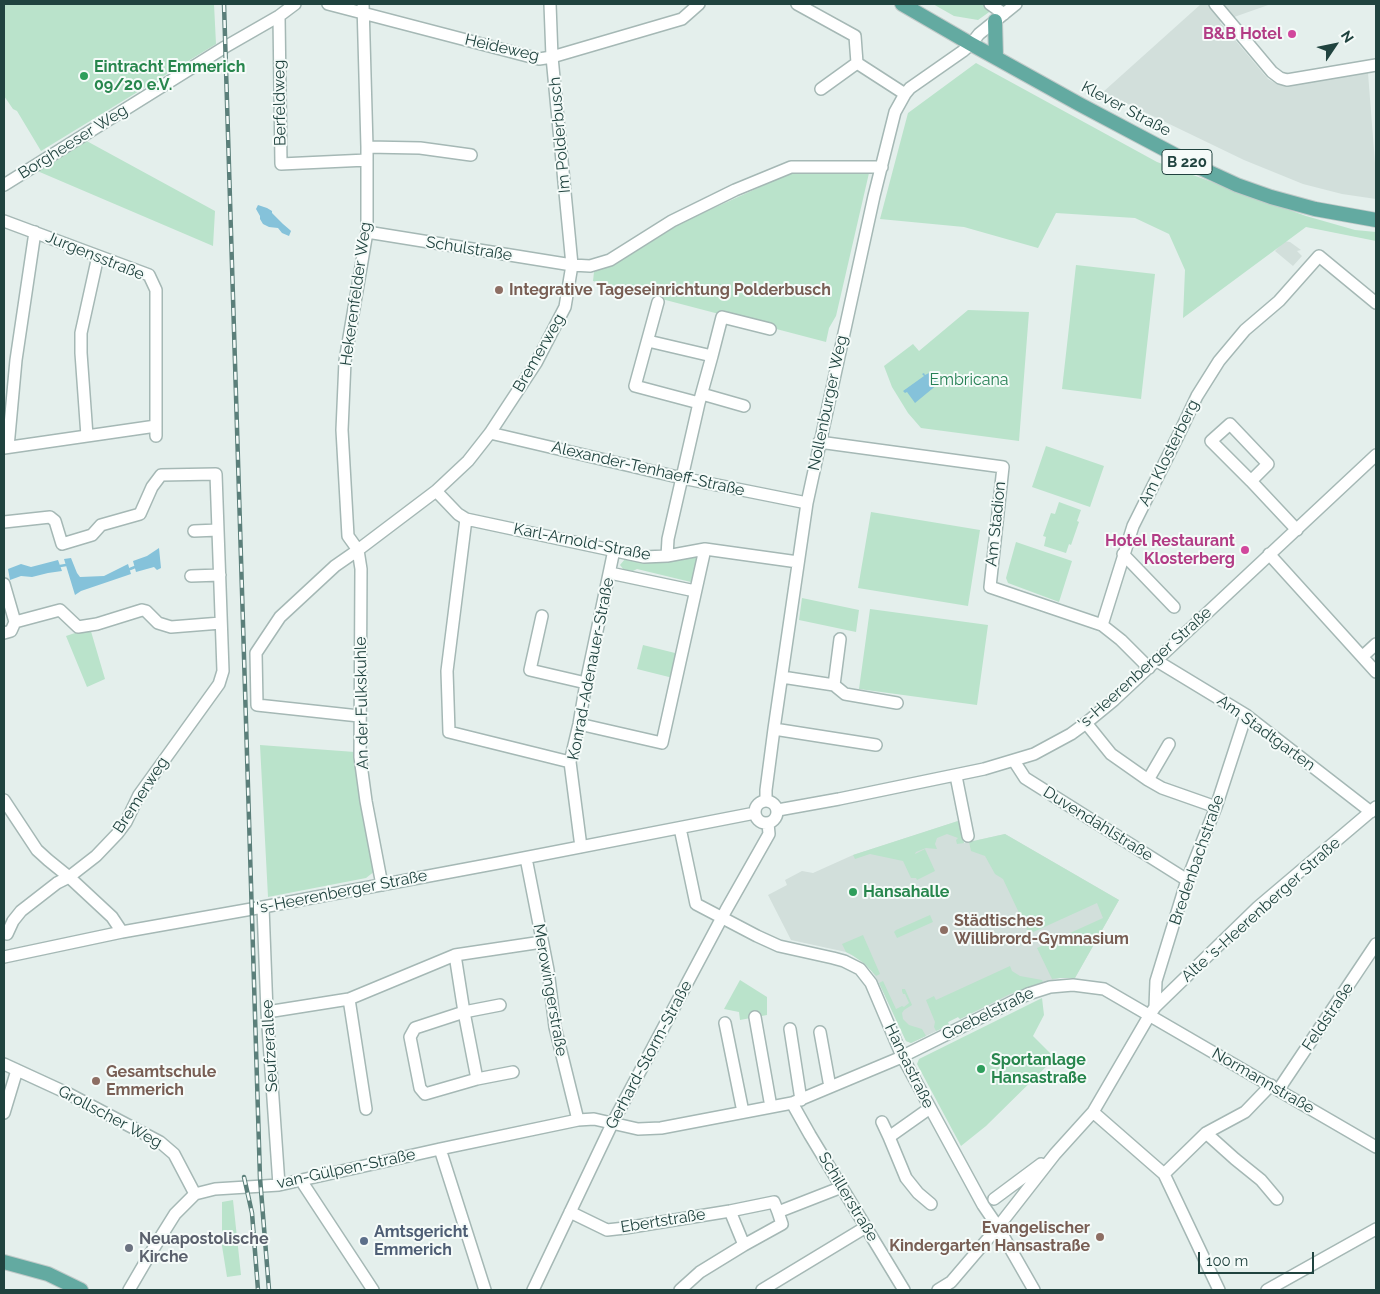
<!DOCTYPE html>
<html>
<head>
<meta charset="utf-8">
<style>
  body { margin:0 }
  #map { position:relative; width:1380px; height:1294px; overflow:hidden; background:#e4efec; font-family:Raleway,sans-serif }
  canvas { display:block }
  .frame { position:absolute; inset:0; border:5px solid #20433f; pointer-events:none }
  .north { position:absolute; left:1310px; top:20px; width:50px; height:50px; -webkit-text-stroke:4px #f5fbf9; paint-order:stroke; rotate:56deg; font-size:14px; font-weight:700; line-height:20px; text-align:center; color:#20433f }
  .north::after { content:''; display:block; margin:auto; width:18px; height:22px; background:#20433f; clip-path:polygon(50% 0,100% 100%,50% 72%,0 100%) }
  .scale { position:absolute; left:1198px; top:1252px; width:116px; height:22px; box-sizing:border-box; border:2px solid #20433f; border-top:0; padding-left:6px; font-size:15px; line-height:18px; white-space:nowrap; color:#20433f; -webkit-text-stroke:4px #f5fbf9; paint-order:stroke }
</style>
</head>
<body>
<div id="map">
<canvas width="1380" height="1294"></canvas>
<div class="frame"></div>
<div class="north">N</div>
<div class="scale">100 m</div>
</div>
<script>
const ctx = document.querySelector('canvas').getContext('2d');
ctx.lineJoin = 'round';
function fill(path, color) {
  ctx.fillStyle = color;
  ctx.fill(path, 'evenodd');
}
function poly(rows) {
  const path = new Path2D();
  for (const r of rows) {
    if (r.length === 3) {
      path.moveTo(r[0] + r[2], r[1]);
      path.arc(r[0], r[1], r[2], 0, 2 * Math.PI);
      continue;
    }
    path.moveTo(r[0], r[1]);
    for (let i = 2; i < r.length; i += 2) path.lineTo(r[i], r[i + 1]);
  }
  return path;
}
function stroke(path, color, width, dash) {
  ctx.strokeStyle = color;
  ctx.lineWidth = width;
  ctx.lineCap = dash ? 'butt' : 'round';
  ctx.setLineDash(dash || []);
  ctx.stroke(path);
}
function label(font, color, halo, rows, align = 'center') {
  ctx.font = font + ' Raleway,sans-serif';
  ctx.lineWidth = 4;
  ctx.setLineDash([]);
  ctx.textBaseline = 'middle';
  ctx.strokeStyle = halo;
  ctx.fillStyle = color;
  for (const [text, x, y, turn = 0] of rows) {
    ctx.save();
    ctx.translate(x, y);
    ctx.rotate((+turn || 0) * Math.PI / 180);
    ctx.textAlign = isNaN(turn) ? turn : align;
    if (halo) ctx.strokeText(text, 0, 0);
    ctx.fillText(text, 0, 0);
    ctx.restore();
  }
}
const built = poly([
  [1201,4,1271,4,1220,22,1268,79,1277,84,1288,86,1368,73,1376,176,1376,199,1342,194,1303,184,1244,160,1103,92],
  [1284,241,1290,242,1301,250,1297,251,1302,256,1293,266,1275,251],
  [958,821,964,843,1005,834,1119,900,1075,978,1060,978,1027,987,960,1019,958,1017,948,1022,949,1025,911,1043,906,1041,879,983,871,970,859,959,846,952,791,940,768,895,787,885,785,880,802,871,813,873,853,855]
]);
const green = poly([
  [4,4,214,4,216,44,41,151,17,111,13,109,4,96],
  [933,4,981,4,992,10,978,20,954,16],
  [976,63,1157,162,1306,216,1355,230,1376,232,1376,241,1306,227,1183,318,1185,270,1169,234,1135,218,1056,213,1038,248,964,227,880,219,908,113],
  [83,139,215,211,213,246,35,170],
  [793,172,869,173,836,316,829,328,826,342,593,281,594,272,628,256,683,222],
  [1076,265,1155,274,1141,399,1062,389],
  [968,310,1029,312,1019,441,921,428,908,413,892,387,884,366,913,344,919,351],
  [1046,446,1104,466,1090,507,1032,487],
  [1059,502,1081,510,1077,521,1079,522,1071,545,1069,544,1066,553,1044,546,1046,537,1043,536,1051,513,1055,514],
  [871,512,980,530,968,606,858,588],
  [1016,542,1072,561,1059,602,1008,583,1006,578],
  [690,556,696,558,699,562,695,583,637,569,633,571,624,570,620,565,625,559,665,563],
  [802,598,859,610,856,632,799,620],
  [870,609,988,625,977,705,859,689],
  [90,628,105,679,87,687,66,636],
  [643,645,679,654,673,678,637,669],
  [260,745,355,752,375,871,366,878,268,897],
  [958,821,964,843,957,844,956,840,958,838,947,834,937,838,935,844,937,849,926,848,916,852,915,854,925,849,935,871,917,880,916,878,911,878,903,861,870,854,855,859,853,855],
  [1005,834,1119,900,1075,978,1060,978,1052,979,1037,948,1103,918,1097,903,1029,934,1003,879,995,874,985,856,971,851,969,842],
  [930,915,933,922,897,938,894,932,896,930],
  [863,935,880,974,876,976,865,964,852,955,846,952,842,944],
  [1010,966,1012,971,1020,976,1042,980,1043,982,1010,994,960,1019,958,1017,948,1022,949,1025,936,1031,934,1027,935,1022,926,1000,934,996,936,1000],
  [740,980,767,997,767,1015,740,1020,739,1012,724,1009],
  [883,981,896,1009,902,1006,904,1007,909,1003,905,994,903,994,902,991,902,989,905,989,912,1005,904,1010,902,1013,903,1019,909,1025,922,1029,926,1036,911,1043,906,1041,879,983],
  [1042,998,1044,1015,1033,1036,1055,1058,986,1126,961,1146,917,1064,919,1059],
  [233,1200,241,1275,227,1277,222,1246,222,1202]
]);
const water = poly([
  [258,205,267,208,272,211,272,213,283,224,290,230,291,231,289,236,282,233,278,228,269,227,263,224,260,219,260,216,256,209],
  [924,373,925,375,929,373,938,384,915,403,907,392,905,393,903,391,924,376,922,374],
  [159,548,161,568,157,570,154,567,136,572,133,561,147,556],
  [71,558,77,573,80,577,104,576,128,564,131,574,81,591,75,595,64,559],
  [58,560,62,571,48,573,32,577,21,576,10,580,8,569,21,564,31,567]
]);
const stream = poly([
  [60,566,66,565],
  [130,569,135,567]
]);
const minor = poly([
  [328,4,539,59,552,57,682,19,699,4],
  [363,4,367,147,367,232,345,361,342,430,348,536,358,550,361,569,360,757,366,801,382,885],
  [797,4,855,36,857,63,905,94],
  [990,4,1004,14],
  [1215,4,1272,72,1280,78,1287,80,1376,65],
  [279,16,281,164,367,160],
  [821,89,857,63],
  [367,147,420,148,471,155],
  [4,185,225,47,279,16,295,4],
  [4,221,149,275,156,290,156,436],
  [367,232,572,265,590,266,610,260,672,221,735,190,791,167,882,167],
  [658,302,635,386,699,403],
  [648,341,712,356,699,403,668,539,667,556],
  [712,356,722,317,770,329],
  [702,394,744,406],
  [490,433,682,478,807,503],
  [87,436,81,353,81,333,98,256],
  [819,442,1003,467,990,587,1102,625,1121,640,1149,668],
  [8,447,16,360,35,232],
  [4,448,156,426],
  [1251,481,1268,464,1230,424,1211,441,1251,481,1297,530],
  [436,491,458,514,466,519,644,557,667,556,705,549,798,562],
  [466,519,447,671,449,732,570,762],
  [4,522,50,517,55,521,62,544,92,535,101,525,140,514,152,487,161,475,216,474,223,671,219,684,139,795,126,822,117,834,96,856,69,877,57,883,21,911,13,921,7,934],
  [194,531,218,530],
  [1123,554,1174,607],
  [1269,554,1376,672],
  [610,573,695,591],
  [191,576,220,575],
  [4,584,15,622],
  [542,616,530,670,586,683],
  [1102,625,1133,526,1179,434,1197,396,1219,361,1245,330,1279,301,1319,256,1376,303],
  [4,633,11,631,15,622,60,610,78,627,97,624,142,610,146,611,158,623,171,627,221,623],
  [1363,656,1376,644],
  [1157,661,1246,715,1371,812],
  [782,677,834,685,845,694,897,703],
  [834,685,840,639],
  [359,716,257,705,256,653,280,617,335,566,358,550,436,491,468,461,490,433,536,363,565,307,572,265,552,57,550,4],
  [1086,723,1111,754,1148,780,1162,788,1216,807],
  [579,724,662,743,705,549],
  [774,729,876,745],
  [1014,761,1025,778,1187,880],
  [956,776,968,836],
  [1148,780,1169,744],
  [4,800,37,850,48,860,69,877,112,917,122,932],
  [766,800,766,790,774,729,807,503,874,196,895,112,905,94,910,88,963,51,971,44,979,34,1016,4],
  [766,812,11],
  [778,810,839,799,984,769,1034,754,1071,734,1086,723,1114,700,1376,455],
  [680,828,696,904,757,936,779,946,833,958,844,961,860,969,871,983,902,1056,983,1205,998,1227,1034,1290],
  [581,847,570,762,579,724,586,683,614,550],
  [526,858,548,970,555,1027,578,1120],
  [263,907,267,1012,279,1185],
  [455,955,464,1012,477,1079,425,1094,420,1088,410,1037,415,1028,464,1012,500,1005],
  [4,957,122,932,263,907,498,863,755,813],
  [349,999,366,1109],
  [1155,1007,1156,981,1187,880,1216,807,1246,715],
  [267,1012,349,999,455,955,542,942],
  [755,1017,771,1107],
  [725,1023,743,1112],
  [790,1029,801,1100],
  [820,1032,830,1087],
  [4,1064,67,1093,160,1142,174,1154,195,1194],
  [477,1079,513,1072],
  [1279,1089,1376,944],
  [792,1103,810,1135,904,1290],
  [930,1108,889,1137,906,1178,918,1193,931,1204],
  [1093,1112,1164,1174,1219,1290],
  [4,1113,17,1070],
  [882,1122,889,1137],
  [1206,1133,1235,1159,1261,1180,1277,1199],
  [440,1149,485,1290],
  [1164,1174,1206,1133,1245,1112,1271,1085],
  [302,1180,304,1185,373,1290],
  [994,1199,1041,1164],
  [730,1211,744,1245],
  [570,1212,607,1230,625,1228,730,1211,774,1202,778,1212],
  [129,1290,150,1254,175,1214,195,1194,215,1189,279,1185,440,1149,578,1120,594,1119,638,1129,661,1128,792,1103,897,1059,1028,994,1050,987,1073,985,1104,989,1376,1147],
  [533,1290,612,1124,726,910,769,834,768,823],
  [680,1290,700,1272,744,1245,782,1224,778,1212,842,1187],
  [762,1290,866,1227],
  [938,1290,951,1282,998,1227,1055,1154,1093,1112,1149,1016,1155,1007,1258,907,1376,807],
  [1267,1290,1376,1229]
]);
const major = poly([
  [902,4,971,44,1079,104,1196,166,1237,185,1271,197,1315,209,1376,220],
  [995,21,996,57],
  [4,1262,48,1274,81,1290]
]);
const rail = poly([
  [224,4,260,1178,269,1290],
  [244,1177,252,1213,258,1290]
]);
const markers = [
  [1292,34,5,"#d1479c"],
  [84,76,5,"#2e9e5b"],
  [499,290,5,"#8d6e63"],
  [1245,550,5,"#d1479c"],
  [853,892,5,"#2e9e5b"],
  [944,930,5,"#8d6e63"],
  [981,1069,5,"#2e9e5b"],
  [96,1081,5,"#8d6e63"],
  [1100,1237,5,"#8d6e63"],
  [364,1241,5,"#5c6f8a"],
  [129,1248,5,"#6b7280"]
];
const shields = [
  [1187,162,50]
];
const shieldNames = [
  ["B 220",1187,162]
];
const hotelNames = [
  ["B&B Hotel",1282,34],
  ["Hotel Restaurant",1235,541],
  ["Klosterberg",1235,559]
];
const streetNames = [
  ["Heideweg",502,48,13],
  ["Berfeldweg",280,103,-91],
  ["Klever Straße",1126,109,28],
  ["Im Polderbusch",560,135,-95],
  ["Borgheeser Weg",73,142,-32],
  ["Schulstraße",469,249,9],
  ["Jurgensstraße",95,256,22],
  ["Hekerenfelder Weg",356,294,-82],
  ["Bremerweg",539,353,-60],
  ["Nollenburger Weg",828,403,-78],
  ["Am Klosterberg",1169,453,-64],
  ["Alexander-Tenhaeff-Straße",648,469,13],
  ["Am Stadion",996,524,-84],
  ["Karl-Arnold-Straße",582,542,11],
  ["'s-Heerenberger Straße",1145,668,-42],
  ["Konrad-Adenauer-Straße",591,669,-79],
  ["An der Fulkskuhle",362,703,-91],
  ["Am Stadtgarten",1266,733,36],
  ["Bremerweg",141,795,-57],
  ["Duvendahlstraße",1098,824,32],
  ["Bredenbachstraße",1197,860,-71],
  ["'s-Heerenberger Straße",342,892,-11],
  ["Alte 's-Heerenberger Straße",1261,910,-42],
  ["Merowingerstraße",550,990,80],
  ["Goebelstraße",988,1014,-26],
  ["Feldstraße",1328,1017,-56],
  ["Seufzerallee",270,1046,-93],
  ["Gerhard-Storm-Straße",649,1055,-62],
  ["Hansastraße",909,1066,64],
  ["Normannstraße",1263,1081,30],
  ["Grollscher Weg",110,1117,28],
  ["van-Gülpen-Straße",346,1169,-12],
  ["Schillerstraße",848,1197,59],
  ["Ebertstraße",663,1221,-9]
];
const leisureNames = [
  ["Eintracht Emmerich",94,67],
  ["09/20 e.V.",94,85],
  ["Hansahalle",863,892],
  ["Sportanlage",991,1060],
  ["Hansastraße",991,1078]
];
const educationNames = [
  ["Integrative Tageseinrichtung Polderbusch",509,290],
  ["Städtisches",954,921],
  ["Willibrord-Gymnasium",954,939],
  ["Gesamtschule",106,1072],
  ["Emmerich",106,1090],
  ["Evangelischer",1090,1228,"right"],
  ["Kindergarten Hansastraße",1090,1246,"right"]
];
const parkNames = [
  ["Embricana",969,380]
];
const serviceNames = [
  ["Amtsgericht",374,1232],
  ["Emmerich",374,1250]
];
const worshipNames = [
  ["Neuapostolische",139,1239],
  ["Kirche",139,1257]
];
fill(built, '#d2dfdb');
fill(green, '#bae3cb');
fill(water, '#85c2da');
stroke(stream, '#85c2da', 2.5);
stroke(minor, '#a5b8b5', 14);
stroke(major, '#c1cac9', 16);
stroke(minor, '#fff', 11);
stroke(major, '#63aaa1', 14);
stroke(rail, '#5b7f7a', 4.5);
stroke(rail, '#f5fbf9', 2.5, [8]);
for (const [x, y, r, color] of markers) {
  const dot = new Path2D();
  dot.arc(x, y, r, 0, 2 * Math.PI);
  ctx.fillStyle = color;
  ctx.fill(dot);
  stroke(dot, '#f5fbf9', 2);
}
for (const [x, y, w] of shields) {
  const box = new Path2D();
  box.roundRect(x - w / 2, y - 12.5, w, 25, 4);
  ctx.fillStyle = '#f5fbf9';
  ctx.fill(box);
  stroke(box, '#20433f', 1);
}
label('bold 15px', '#20433f', null, shieldNames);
label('bold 16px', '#b23c85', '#f5fbf9', hotelNames, 'right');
label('16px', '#20433f', '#f5fbf9', streetNames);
label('bold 16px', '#27864d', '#f5fbf9', leisureNames, 'left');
label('bold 16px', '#785e54', '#f5fbf9', educationNames, 'left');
label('16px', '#258054', '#f5fbf9', parkNames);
label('bold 16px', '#4e5e75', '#f5fbf9', serviceNames, 'left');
label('bold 16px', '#5b616d', '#f5fbf9', worshipNames, 'left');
</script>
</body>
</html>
